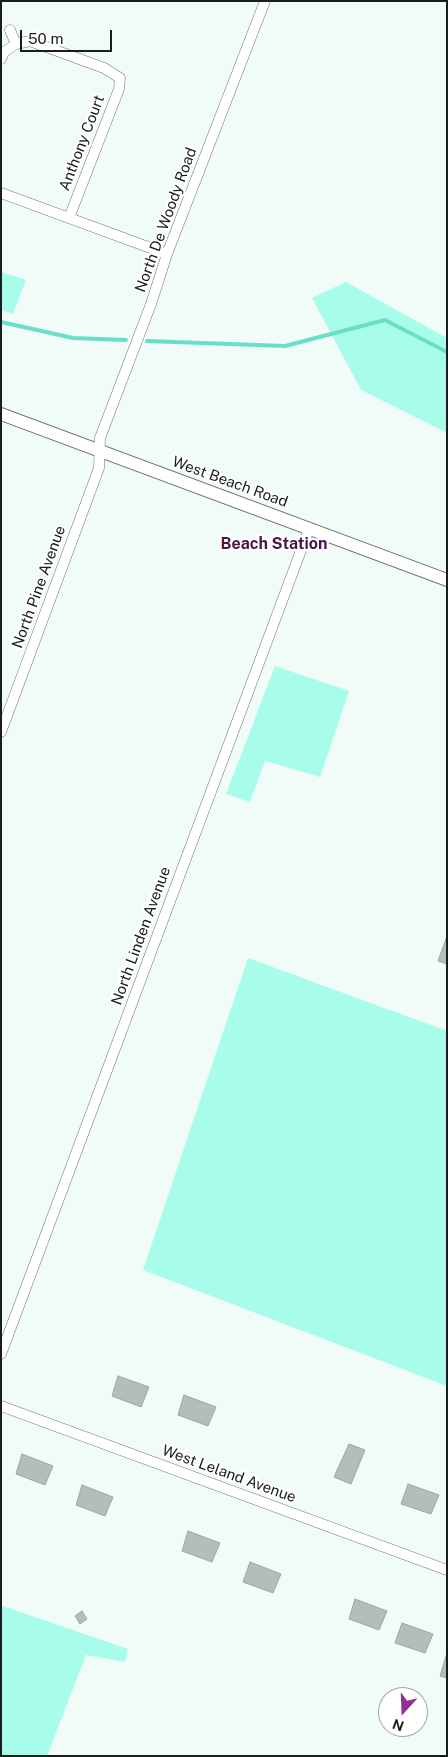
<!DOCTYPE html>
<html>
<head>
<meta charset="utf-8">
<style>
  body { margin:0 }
  #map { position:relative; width:448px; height:1757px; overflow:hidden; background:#f1fbf8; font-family:"Public Sans",sans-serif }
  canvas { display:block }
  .frame { position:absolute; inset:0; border:2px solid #191d1c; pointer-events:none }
  .north { position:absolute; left:378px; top:1687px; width:50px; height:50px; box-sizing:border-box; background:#fff; border:1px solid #a3a5a4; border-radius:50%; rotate:200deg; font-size:14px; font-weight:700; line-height:20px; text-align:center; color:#191d1c }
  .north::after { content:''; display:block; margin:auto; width:18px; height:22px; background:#962e93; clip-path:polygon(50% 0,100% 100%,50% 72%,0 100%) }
  .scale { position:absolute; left:20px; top:30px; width:92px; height:22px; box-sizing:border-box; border:2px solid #191d1c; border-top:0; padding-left:6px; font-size:15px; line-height:18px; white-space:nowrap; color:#191d1c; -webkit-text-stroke:4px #fff; paint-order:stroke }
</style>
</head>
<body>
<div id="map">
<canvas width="448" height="1757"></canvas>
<div class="frame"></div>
<div class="north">N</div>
<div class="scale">50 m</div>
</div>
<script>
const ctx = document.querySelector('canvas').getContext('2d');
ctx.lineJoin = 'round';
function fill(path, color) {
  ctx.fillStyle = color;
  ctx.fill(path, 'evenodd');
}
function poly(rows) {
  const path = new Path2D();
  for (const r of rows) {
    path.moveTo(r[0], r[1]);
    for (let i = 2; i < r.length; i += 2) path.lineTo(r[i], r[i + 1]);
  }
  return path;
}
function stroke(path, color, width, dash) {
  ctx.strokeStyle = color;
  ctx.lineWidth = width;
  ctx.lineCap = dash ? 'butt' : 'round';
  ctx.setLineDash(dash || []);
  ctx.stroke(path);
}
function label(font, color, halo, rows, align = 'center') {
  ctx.font = font + ' "Public Sans",sans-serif';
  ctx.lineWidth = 4.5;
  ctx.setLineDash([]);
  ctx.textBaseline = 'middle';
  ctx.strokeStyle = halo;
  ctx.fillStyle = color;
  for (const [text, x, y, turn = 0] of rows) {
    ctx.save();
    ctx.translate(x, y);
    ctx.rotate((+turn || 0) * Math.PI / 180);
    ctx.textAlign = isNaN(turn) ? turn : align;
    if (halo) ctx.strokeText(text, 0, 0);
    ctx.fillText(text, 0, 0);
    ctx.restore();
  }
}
const green = poly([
  [1,272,26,280,13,314,1,310],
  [346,282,447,338,447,433,361,390,312,298],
  [275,666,349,691,320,777,265,761,250,802,226,794],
  [248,958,447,1031,447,1386,143,1270],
  [3,1606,128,1649,125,1662,86,1655,47,1756,1,1756,1,1610]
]);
const stream = poly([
  [1,322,73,338,126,340],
  [147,341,285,346,385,320,447,352]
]);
const building = poly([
  [447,936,447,964,438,961,447,936],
  [118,1376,149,1387,141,1407,112,1396,118,1376],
  [184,1395,216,1407,208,1426,178,1415,184,1395],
  [349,1444,365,1450,351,1484,334,1477,349,1444],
  [22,1454,53,1466,45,1485,16,1474,22,1454],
  [408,1484,439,1495,431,1514,401,1504,408,1484],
  [82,1485,113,1497,105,1516,76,1505,82,1485],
  [188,1531,220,1543,212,1562,182,1551,188,1531],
  [250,1562,281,1574,273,1593,243,1582,250,1562],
  [355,1599,387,1611,379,1630,349,1619,355,1599],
  [82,1611,87,1619,80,1624,75,1616,82,1611],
  [402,1623,433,1634,425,1653,395,1643,402,1623],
  [446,1656,447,1656,447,1678,440,1676,446,1656]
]);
const minor = poly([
  [10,30,16,44],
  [1,59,4,52,16,44,30,41,104,68,120,78,119,89,69,218],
  [1,193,167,254],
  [1,732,99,468,100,438,151,304,167,254,265,1],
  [1,1354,309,529],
  [1,1406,447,1570]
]);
const tertiary = poly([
  [1,414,447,580]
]);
const streetNames = [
  ["Anthony Court",82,143,-69],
  ["North De Woody Road",166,220,-70],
  ["West Beach Road",230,482,20],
  ["North Pine Avenue",39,587,-70],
  ["North Linden Avenue",141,936,-70],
  ["West Leland Avenue",229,1474,20]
];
const neighbourhoodNames = [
  ["Beach Station",274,544]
];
fill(green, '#a8fcea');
stroke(stream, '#69dfc8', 4);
fill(building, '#b4bdbb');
stroke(building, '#9ea6a4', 1);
stroke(minor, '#6f7775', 11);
stroke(tertiary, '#6f7775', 14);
stroke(minor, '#fff', 10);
stroke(tertiary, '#fff', 12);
label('15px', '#191d1c', '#fff', streetNames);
label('bold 16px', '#491747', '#fff', neighbourhoodNames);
</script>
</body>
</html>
